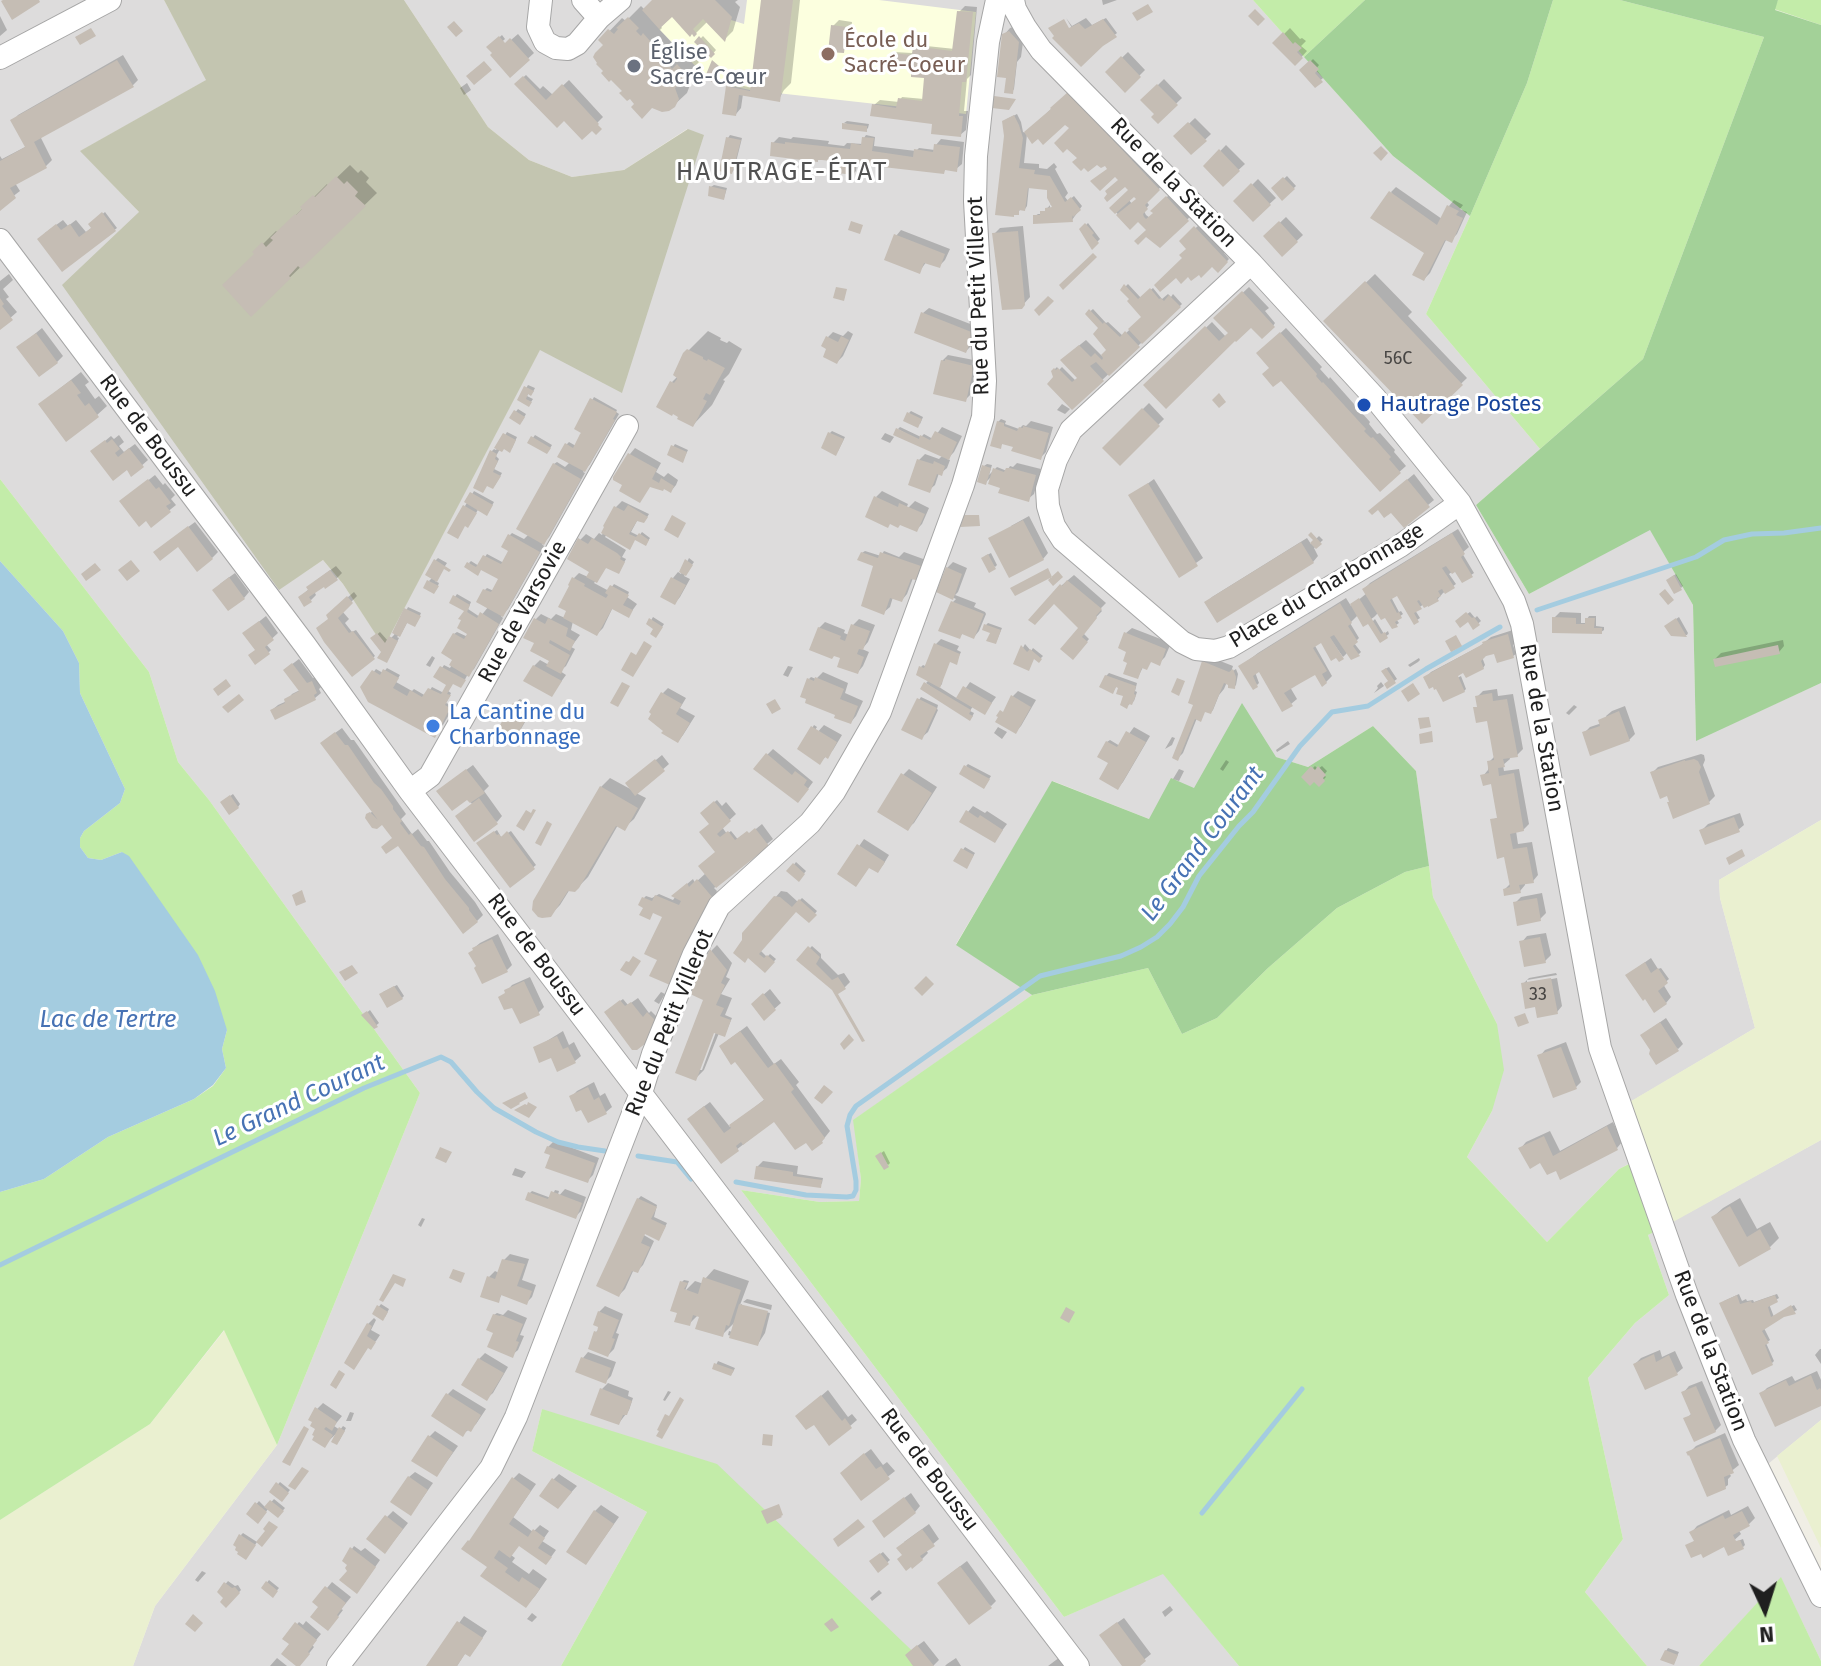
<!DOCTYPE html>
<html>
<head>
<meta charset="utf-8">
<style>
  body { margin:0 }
  #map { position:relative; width:1821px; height:1666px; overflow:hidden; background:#f0eee5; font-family:"Fira Sans",sans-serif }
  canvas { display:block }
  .north { position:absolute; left:1725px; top:1570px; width:80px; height:80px; -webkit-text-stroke:6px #fff; paint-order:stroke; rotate:176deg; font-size:22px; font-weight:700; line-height:32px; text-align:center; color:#1f1f1f }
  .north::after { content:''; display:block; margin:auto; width:28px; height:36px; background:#1f1f1f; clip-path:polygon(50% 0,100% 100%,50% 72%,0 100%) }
</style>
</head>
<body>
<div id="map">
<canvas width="1821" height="1666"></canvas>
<div class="north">N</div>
</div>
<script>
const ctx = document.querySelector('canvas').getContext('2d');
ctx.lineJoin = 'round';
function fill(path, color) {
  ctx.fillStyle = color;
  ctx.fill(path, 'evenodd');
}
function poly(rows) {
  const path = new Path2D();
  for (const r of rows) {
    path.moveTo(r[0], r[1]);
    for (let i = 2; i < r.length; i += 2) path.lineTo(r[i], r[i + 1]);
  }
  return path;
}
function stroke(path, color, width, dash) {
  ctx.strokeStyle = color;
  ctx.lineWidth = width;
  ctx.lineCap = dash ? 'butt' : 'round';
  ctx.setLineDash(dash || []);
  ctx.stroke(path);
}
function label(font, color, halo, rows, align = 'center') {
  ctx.font = font + ' "Fira Sans",sans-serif';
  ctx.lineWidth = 6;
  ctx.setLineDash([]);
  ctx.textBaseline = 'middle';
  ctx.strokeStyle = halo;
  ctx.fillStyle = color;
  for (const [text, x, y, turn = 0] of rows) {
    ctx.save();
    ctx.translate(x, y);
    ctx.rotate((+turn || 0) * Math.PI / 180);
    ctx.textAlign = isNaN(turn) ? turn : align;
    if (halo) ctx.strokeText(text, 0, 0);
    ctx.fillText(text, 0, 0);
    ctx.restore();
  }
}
const residential = poly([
  [0,0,164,0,207,80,81,151,139,212,279,589,323,560,343,584,384,646,540,349,622,392,687,129,624,170,572,177,529,160,488,127,404,0,1253,0,1393,156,1470,216,1426,314,1540,449,1476,505,1529,594,1650,529,1693,605,1696,740,1821,683,1821,820,1719,880,1720,898,1755,1028,1622,1107,1640,1158,1619,1169,1547,1242,1467,1157,1492,1111,1497,1024,1433,897,1416,771,1373,726,1308,767,1276,757,1194,789,1149,819,1053,781,956,944,1032,995,854,1120,861,1179,859,1201,820,1202,741,1190,1064,1617,1163,1573,1239,1666,928,1666,542,1409,532,1451,647,1512,561,1666,133,1666,155,1606,277,1445,420,1093,209,800,178,762,149,672,0,479],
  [1821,1140,1821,1420,1756,1474,1821,1583,1821,1661,1781,1578,1699,1666,1647,1666,1585,1592,1623,1539,1588,1378,1635,1323,1669,1295,1648,1235]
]);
const education = poly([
  [689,0,731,17,731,20,744,24,747,0,879,0,976,12,966,114,750,90,727,85,708,79,659,29]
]);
const construction = poly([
  [164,0,404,0,488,127,529,160,572,177,624,170,688,129,704,135,622,393,540,350,384,647,343,584,323,560,279,590,62,285,139,212,80,151,206,80]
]);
const farmland = poly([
  [1821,820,1821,1140,1664,1227,1621,1107,1755,1028,1720,898,1719,880],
  [225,1330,277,1445,155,1606,133,1666,0,1666,0,1520,150,1424],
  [1821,1420,1821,1548,1777,1456]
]);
const grass = poly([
  [1253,0,1365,0,1304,57],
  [1553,0,1620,0,1764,37,1643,359,1540,449,1426,314,1470,216,1527,83],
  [1778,0,1821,0,1821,25,1774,9],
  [0,479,149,672,178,762,209,800,420,1093,277,1445,224,1330,150,1424,0,1520,0,1192,44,1179,108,1137,194,1099,213,1086,226,1068,222,1049,227,1030,122,852,101,860,88,858,80,847,80,838,84,831,120,803,125,789,80,693,79,663,63,631,0,561],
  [1429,866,1433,897,1497,1024,1504,1070,1492,1111,1467,1157,1547,1242,1619,1169,1631,1163,1656,1231,1648,1235,1669,1295,1635,1323,1588,1378,1623,1539,1585,1592,1647,1666,1239,1666,1163,1574,1064,1617,741,1190,820,1202,859,1201,861,1179,853,1120,1032,995,1148,968,1182,1034,1217,1018,1268,968,1337,908,1405,872],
  [542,1409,717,1464,928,1666,561,1666,647,1512,532,1451],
  [1781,1577,1821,1661,1821,1666,1699,1666]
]);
const forest = poly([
  [1365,0,1553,0,1527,83,1470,216,1393,156,1304,57],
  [1620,0,1778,0,1775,10,1821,25,1821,683,1696,741,1693,605,1650,530,1529,594,1476,505,1643,359,1764,37],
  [1242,703,1276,757,1308,767,1373,726,1416,771,1429,866,1405,872,1337,908,1268,968,1217,1018,1182,1034,1148,968,1032,995,956,945,1052,781,1149,819,1171,778,1194,788]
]);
const water = poly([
  [0,561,63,631,79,663,80,693,125,789,120,803,84,831,80,838,80,847,88,858,101,860,122,852,129,856,198,955,215,991,227,1030,222,1049,226,1068,213,1085,194,1099,108,1137,44,1179,0,1192]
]);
const shadow = poly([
  [655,0,685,0,660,25,662,28,660,30,673,44,675,42,680,48,678,50,686,58,691,53,699,62,687,74,690,85,687,93,673,106,637,104,624,91,606,44,601,40,622,18,626,21,641,6,645,10],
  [691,0,738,0,735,2,740,7,733,31,725,39,708,21,695,34,692,32],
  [763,0,800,0,791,83,784,90,779,99,743,94,741,108,736,114,728,87,734,81,745,82,744,86,752,88],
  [1102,0,1117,0,1103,5],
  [965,6,977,7,971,75,967,79,964,111,968,111,966,130,960,135,934,122,874,105,880,100,899,102,902,97,924,99,927,77,892,54,894,52,912,53,917,45,955,49,959,12],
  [0,16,7,30,0,36],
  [1066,18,1072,26,1086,18,1092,25,1106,18,1117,33,1098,48,1067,28,1072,28],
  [839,20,852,22,849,46,843,51,833,26],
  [1016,26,1024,35,1021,57,1017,62,1014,89,1012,92,1008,76,1004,35,1010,28],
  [1290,28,1300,39,1302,38,1306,41,1301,46,1307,51,1295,64,1275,43],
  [518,34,534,53,510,75,489,47,502,35,505,39,494,49,497,52],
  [703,36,716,50,711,56,697,42],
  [1128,52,1145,70,1125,90,1107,72],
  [123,55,138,80,132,86,40,136,52,160,46,166,15,183,20,191,0,206,0,156,2,159,27,146,13,121,18,115],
  [1313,59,1319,65,1316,69,1323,78,1315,85,1302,70],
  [526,75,540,89,543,86,553,95,569,80,603,117,582,138,564,118,516,84],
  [1164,79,1182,98,1158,121,1156,114,1143,100],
  [467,83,471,90,464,95,460,88],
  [1074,87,1165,183,1146,201,1149,205,1144,211,1146,215,1150,218,1155,213,1153,211,1172,192,1193,214,1159,246,1138,219,1130,227,1112,208,1130,190,1105,163,1079,158,1072,128,1066,122,1038,136,1027,134,1024,163,1039,164,1039,168,1047,169,1054,163,1057,167,1055,169,1068,193,1065,197,1068,201,1074,196,1082,206,1072,220,1035,216,1038,214,1042,214,1052,203,1052,188,1029,186,1027,206,1025,209,1021,208,1018,213,1007,119,1017,114,1021,122,1023,132,1026,133],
  [1134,194,1139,199,1133,205,1128,199],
  [1050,205,1074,205,1050,210],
  [1195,118,1211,134,1192,152,1176,136],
  [847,121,869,124,868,128,866,130,844,123],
  [730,135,742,138,734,170,732,172,728,138],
  [866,135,875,137,874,146,916,151,919,148,935,150,936,145,941,139,964,142,962,164,956,169,947,168,943,172,857,162,856,171,854,173,840,166,845,161,773,143,779,137,791,139,793,137,829,141,828,144,844,146,847,143,863,144,864,138],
  [1226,145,1245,164,1223,184,1206,166],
  [350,165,358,173,361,170,369,178,366,182,377,193,251,315,256,253,255,252,276,231,278,233,327,184,328,186],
  [1287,176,1296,186,1283,198,1274,188],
  [1258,179,1276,198,1253,219,1236,201],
  [714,185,727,188,724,198,711,187],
  [1396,187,1442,219,1449,206,1454,200,1463,205,1460,209,1467,212,1457,234,1451,240,1447,238,1430,273,1424,279,1427,253,1391,192],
  [105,212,117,228,62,269,45,233,63,220,68,226,76,220,86,232,93,227,91,224],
  [1286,217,1303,235,1283,254,1266,236],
  [1088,223,1100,239,1092,247,1082,229],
  [1023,226,1030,297,1021,307,994,234,1000,228],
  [1198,226,1203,231,1206,228,1227,249,1224,253,1229,259,1218,270,1215,267,1185,258,1188,248,1181,241],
  [901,230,950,249,945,260,939,266,927,261,919,272,896,236],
  [9,274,13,280,3,289,9,297,6,299,17,312,0,327,0,281],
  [1375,274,1412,312,1408,316,1467,378,1422,421,1326,321],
  [1128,284,1141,298,1153,288,1162,299,1168,294,1171,297,1173,294,1182,304,1078,403,1056,378,1053,371,1057,367,1059,370,1062,367,1076,381,1079,378,1076,348,1086,340,1102,356,1108,350,1101,328,1087,314,1093,309,1106,323,1108,322,1123,336,1151,309,1132,299,1122,290],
  [1249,287,1269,308,1265,311,1275,323,1273,326,1251,325,1146,385,1212,322,1226,337,1230,333,1216,318],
  [929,308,978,327,972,345,966,351,923,313],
  [42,328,63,356,57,362,25,342],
  [1286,328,1322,367,1320,369,1329,379,1330,377,1370,422,1369,424,1377,434,1380,433,1395,450,1394,452,1406,466,1380,489,1259,353],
  [708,331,721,338,720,340,727,343,729,341,742,349,729,374,723,380,725,381,712,405,693,425,672,382,678,376,685,354],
  [848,331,853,334,843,356,837,362,828,337,833,332,843,336],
  [948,355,979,361,971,394,965,400,942,361],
  [81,372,89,382,85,385,95,399,99,396,107,406,97,415,40,404],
  [528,385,535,388,533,392,529,392,527,396,533,399,531,402,520,399],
  [594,397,617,410,616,412,619,414,590,464,583,472,585,473,549,537,542,544,544,546,508,609,501,616,503,618,474,669,468,674,463,683,453,682,448,691,451,693,446,703,451,705,447,712,450,713,440,730,435,736,362,687,376,669,383,673,387,668,400,675,396,682,412,691,414,689,426,696,432,687,444,693,449,684,436,677,444,665,450,668,459,652,454,634,457,632,468,637,467,610,455,597,457,594,471,602,468,609,480,617,489,606,485,590,487,588,494,591,505,572,482,568,477,573,469,563,471,561,479,566,487,554,504,563,511,550,510,535,512,533,524,539,529,534,554,464,557,462,565,467,570,462,566,445,569,442,576,446,588,425,577,428],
  [1149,403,1164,419,1120,463,1104,448],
  [1062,404,1070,409,1065,414,1057,410],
  [518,409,526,414,522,421,511,418],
  [911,411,923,417,920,424,909,413],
  [1001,419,1006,421,1005,424,1019,429,1023,425,1026,426,1031,421,1053,427,1046,452,1040,458,1015,445,1003,442,1000,447,998,422],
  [900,427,921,437,924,434,933,439,942,427,962,436,954,452,947,459,950,460,947,468,941,473,939,473,935,485,929,490,919,460,925,454,939,459,943,455,898,429],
  [832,431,845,437,838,451,830,433],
  [507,432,517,437,512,448,500,449,496,456,499,459,494,469,502,473,495,485,488,484,475,487,492,451,494,449,496,450],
  [885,433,894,437,890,443,881,439],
  [119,435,124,442,119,446,124,452,135,444,148,460,132,474,99,446,111,436,114,439],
  [535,435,552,445,549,450,530,442],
  [675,444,688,450,684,458,673,447],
  [635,448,661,463,656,472,664,477,668,473,678,480,676,485,671,491,651,484,624,485,616,477,630,454],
  [1017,463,1041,469,1034,494,1028,499,1002,487,993,475,986,482,984,466,987,464,992,465,989,475,997,467,1007,471,1010,466,1013,467],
  [1414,474,1434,500,1404,525,1392,510,1376,506],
  [155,475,163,485,165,483,175,495,171,499,176,505,151,525,128,496],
  [1154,479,1203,558,1179,575,1131,496],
  [474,491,494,502,489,511,479,508,470,523,465,506],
  [882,491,908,504,905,511,915,501,929,508,922,524,916,530,876,497],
  [622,501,649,514,646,519,638,519,631,532,639,536,642,532,650,538,648,541,607,534,605,537,626,550,622,557,626,559,620,570,607,566,594,583,609,591,614,584,629,592,627,597,637,604,629,615,613,607,603,628,597,634,573,621,571,630,580,635,571,647,575,649,566,666,560,671,566,675,552,694,534,666,540,660,549,665,552,660,536,642,536,619,541,614,551,619,556,614,565,618,574,578,579,573,588,577,592,571,580,540,586,534,594,539,599,533,602,535,616,507],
  [1029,516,1048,553,1043,559,1011,526],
  [195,522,218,552,212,558,180,533],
  [1458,529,1469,547,1462,553,1474,573,1471,575,1456,569,1449,574,1456,584,1443,593,1437,600,1424,604,1415,610,1420,618,1414,622,1398,593,1391,597,1399,612,1401,611,1403,614,1396,619,1399,623,1396,625,1386,615,1379,612,1374,617,1364,624,1358,615,1350,623,1359,638,1354,643,1361,652,1359,654,1348,652,1343,657,1329,637,1314,644,1332,676,1326,682,1315,673,1290,687,1297,699,1291,704,1259,670,1255,672,1259,683,1257,685,1241,666,1258,653,1346,598,1351,606,1367,593,1364,589,1370,583],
  [1319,536,1323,540,1314,548,1318,556,1313,562,1206,603,1212,597,1307,538,1311,544],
  [865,551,881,556,884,551,899,557,904,552,926,560,922,572,916,578,913,578,907,594,902,600,893,597,890,607,884,612,875,565,862,553],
  [991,553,997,565,995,567,985,556],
  [438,558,447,563,435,581,439,583,436,590,429,581,433,577,436,560],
  [689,558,694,562,684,576,690,579,680,597,675,603,673,578,678,572,681,574],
  [953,562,967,568,958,592,955,595,976,603,974,607,985,612,986,614,979,631,974,637,964,632,959,637,953,602,956,599,939,591,947,568],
  [336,566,342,573,336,579,314,591,316,595,311,600,300,597,309,589,314,582],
  [235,573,249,592,244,598,220,584],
  [1676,574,1683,586,1681,588,1670,578],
  [1074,575,1106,603,1100,609,1102,611,1082,632,1089,639,1073,657,1081,628,1061,586],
  [354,592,357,596,342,611,349,619,345,623,352,632,356,630,375,656,352,674,330,618,334,609],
  [408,607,421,613,417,622,408,621,402,632,397,637,399,638,389,658,373,638,380,632,388,641,394,635],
  [1470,612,1475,618,1477,616,1481,621,1474,627,1468,619,1460,619],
  [1560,612,1581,613,1581,623,1587,623,1587,619,1589,616,1596,616,1596,626,1604,627,1604,630,1601,632,1554,618],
  [266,616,278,633,266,644,271,650,269,652,257,650,251,628],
  [653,617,664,624,658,633,649,624],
  [1679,617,1688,633,1687,635,1672,634,1669,624],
  [859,619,875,625,868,642,862,649,869,652,863,666,858,672,843,657,819,628,825,622,845,630,844,633,849,635,853,625],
  [1375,619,1384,634,1388,631,1389,634,1380,640,1370,624],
  [988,623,1002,628,997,640,986,625],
  [1132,628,1171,643,1165,657,1159,663,1151,660,1147,668,1143,667,1138,677,1130,661,1126,633],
  [1513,630,1517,641,1513,645,1516,654,1513,656,1501,650,1482,657,1485,665,1483,668,1426,677,1431,672,1480,646,1491,637],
  [941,639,959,646,957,650,961,652,956,662,949,660,943,677,942,684,939,687,958,699,970,682,996,697,985,712,973,706,970,711,974,713,972,717,926,683,929,680,921,667,923,665,927,667,936,644],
  [1783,640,1784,646,1779,652,1715,659,1721,653],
  [1025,644,1031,651,1033,648,1043,656,1039,660,1035,657,1015,663],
  [432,656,435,658,430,667,426,665],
  [1210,657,1233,666,1231,672,1236,669,1238,674,1236,685,1234,687,1227,682,1224,689,1219,695,1213,710,1211,712,1206,710,1197,718,1183,753,1178,758,1196,704,1204,663],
  [1419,658,1420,660,1418,662,1410,667,1408,665,1411,663],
  [299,659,313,678,318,677,322,686,319,689,321,693,315,698,272,710,278,705,287,701,292,694,300,690,291,665],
  [788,666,793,667,788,677,783,675],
  [1389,667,1397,679,1387,686,1390,681,1385,669],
  [823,672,848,683,845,693,863,701,856,716,851,722,809,679,811,677,816,679],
  [1109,673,1137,683,1135,691,1137,692,1134,701,1127,706,1126,695,1121,687,1117,685,1113,692,1106,676],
  [1461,676,1466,689,1464,691,1438,688],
  [1381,682,1384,686,1374,693,1378,688,1377,686],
  [668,688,686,698,680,708,695,716,683,735,678,741,663,693],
  [1497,689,1498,696,1513,694,1523,749,1517,755,1509,756,1510,759,1503,765,1504,771,1519,769,1529,824,1523,830,1516,831,1518,844,1532,842,1538,875,1533,881,1525,882,1525,885,1520,891,1505,889,1511,883,1506,855,1492,820,1499,817,1493,782,1483,776,1488,770,1489,762,1495,756,1490,710,1477,697,1483,691],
  [1018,691,1036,700,1021,726,1015,732,1013,696],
  [921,697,938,705,937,709,938,710,928,732,922,737,919,700],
  [520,699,533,708,521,729,515,735,514,704],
  [1574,705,1577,707,1569,715,1566,713],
  [1625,706,1635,734,1629,740,1584,733,1590,727,1608,721,1606,716,1612,711],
  [814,725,817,727,813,733,815,735,824,725,842,735,833,750,820,762,800,749],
  [998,727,1007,732,1002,739,994,733],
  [1134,727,1150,736,1123,782,1118,788,1115,755,1107,742,1110,740,1120,746],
  [342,728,351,740,354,740,406,814,401,819,412,834,418,829,427,841,429,841,450,872,475,902,483,915,477,921,394,838,382,823,368,815,373,811,328,738],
  [1172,737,1175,738,1172,745,1165,749],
  [1288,741,1290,744,1277,752,1276,750],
  [773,749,813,782,804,794,767,755],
  [1701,754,1704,755,1705,760,1703,765,1715,796,1709,802,1671,801,1652,773,1658,767],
  [662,755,669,764,636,793,646,798,634,819,624,828,618,825,588,877,578,887,570,889,560,905,550,915,601,787,610,778,634,791,634,778],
  [1226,760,1229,762,1223,771,1220,769],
  [968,764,991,776,986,784,966,766],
  [473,765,489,786,484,791,502,816,497,822,472,804,467,797,444,786],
  [1315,766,1318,769,1322,766,1327,771,1324,775,1326,777,1319,784,1304,777],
  [909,769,937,787,914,823,908,828,903,775],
  [1179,769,1184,771,1179,781,1173,779],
  [233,794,240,804,238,807,225,800],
  [717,800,722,806,726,802,736,814,722,827,727,834,731,831,740,842,762,824,773,839,714,888,717,891,675,977,658,961,666,916,645,909,644,898,646,896,652,898,659,894,673,900,680,890,693,879,695,883,706,873,717,852,711,823,702,813],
  [973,806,985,813,987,811,1007,824,995,840,968,812],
  [1740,813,1744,825,1738,830,1702,830,1708,824],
  [497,830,501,837,511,831,536,865,510,886,481,841],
  [864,839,889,855,883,865,878,871,870,866,840,874],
  [965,847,975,853,968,864,956,860],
  [796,862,806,871,799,879,789,871],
  [781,891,787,892,798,902,802,898,817,911,809,921,797,909,760,950,767,957,770,954,776,959,765,971,748,956,775,898],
  [1542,893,1546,913,1540,919,1515,903,1521,897],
  [1546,933,1551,955,1545,961,1522,942,1527,936],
  [498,934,512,965,507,970,474,948,480,943],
  [717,945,732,963,726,977,730,979,721,994,732,998,725,1015,732,1018,726,1032,719,1033,704,1070,695,1079,706,999,694,987,712,950],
  [716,1023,719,1024,702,1070,698,1070],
  [812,946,821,954,821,958,838,975,844,973,850,982,844,988,799,960],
  [1651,958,1658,969,1661,968,1669,979,1663,984,1671,997,1666,1003,1634,970],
  [1556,973,1557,975,1527,980,1527,984,1557,978,1562,1006,1557,1012,1537,1004,1523,984,1529,978],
  [530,977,544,1007,538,1013,507,991,512,985],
  [397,985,404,996,402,998,383,992],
  [770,989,781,1003,764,1018,753,1004],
  [661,992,665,994,659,1004,654,1001],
  [638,998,649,1013,651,1011,659,1019,649,1038,606,1012,623,999,628,1005],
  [370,1010,379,1023,374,1027,364,1015],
  [1666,1018,1683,1044,1678,1049,1649,1030],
  [747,1026,774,1064,781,1059,799,1082,796,1085,830,1131,822,1141,806,1140,774,1120,721,1162,695,1113,710,1102,730,1127,765,1099,736,1059,727,1041],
  [563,1031,569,1045,574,1042,581,1056,575,1061,542,1044],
  [1566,1042,1581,1082,1575,1088,1540,1056,1545,1050],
  [594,1082,600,1096,605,1093,612,1107,606,1112,582,1108,571,1097,577,1091],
  [1613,1122,1622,1142,1617,1148,1557,1169,1521,1148,1526,1142,1550,1131,1560,1151],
  [554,1141,599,1158,593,1175,587,1181,553,1154,548,1147],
  [884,1151,890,1163,888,1165,880,1154],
  [763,1161,798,1166,797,1174,823,1178,822,1183,820,1186,757,1167],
  [515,1168,526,1172,522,1178,512,1175],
  [565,1189,586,1197,581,1211,576,1216,530,1193,532,1191,551,1198,555,1190,559,1191,557,1198],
  [641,1196,657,1205,654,1217,667,1223,659,1239,643,1232,642,1234,654,1241,643,1265,637,1271,634,1269,625,1289,619,1295,638,1199],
  [1740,1198,1757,1229,1770,1222,1779,1238,1770,1247,1740,1264,1713,1217,1723,1208],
  [422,1218,425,1219,421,1227,418,1225],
  [510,1254,529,1259,522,1280,536,1285,532,1297,526,1303,502,1294,498,1301,489,1277,495,1271,499,1273,504,1260],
  [714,1269,749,1281,740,1305,742,1304,742,1306,770,1313,765,1333,758,1344,728,1335,729,1331,733,1332,736,1321,723,1334,703,1310,689,1324,682,1282,684,1280,689,1281,685,1291,695,1281,704,1284,705,1279],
  [1739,1294,1742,1301,1746,1299,1747,1301,1753,1300,1754,1302,1777,1294,1779,1298,1769,1304,1774,1317,1794,1305,1797,1310,1784,1316,1764,1328,1770,1340,1766,1343,1774,1361,1772,1363,1724,1301],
  [747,1299,772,1305,771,1310,743,1302],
  [381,1304,389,1309,385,1317,374,1313],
  [605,1306,623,1314,616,1333,619,1334,614,1349,608,1355,596,1332,602,1326,599,1312],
  [508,1310,527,1318,520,1335,524,1336,518,1350,512,1355,496,1332,494,1315,497,1313,503,1315],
  [374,1318,376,1320,371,1330,380,1335,376,1341,347,1363,368,1324],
  [1820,1349,1821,1349,1821,1364,1815,1355],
  [1660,1350,1662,1357,1675,1351,1683,1368,1677,1373,1635,1364,1641,1358],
  [588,1352,616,1362,611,1376,605,1382,583,1358],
  [485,1353,508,1367,493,1393,487,1398,479,1359],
  [718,1361,735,1368,733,1372,731,1374,715,1367],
  [1817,1371,1821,1380,1821,1403,1761,1394,1767,1388,1792,1376,1795,1381],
  [1702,1381,1721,1425,1715,1431,1686,1419,1692,1413,1684,1392,1689,1386],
  [608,1383,629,1391,628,1396,633,1398,629,1410,619,1423,602,1389],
  [453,1389,486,1409,476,1424,463,1434,448,1394],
  [828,1390,848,1417,852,1414,857,1420,830,1443,814,1422,798,1416],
  [668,1391,671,1392,665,1401,663,1400],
  [323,1403,342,1416,334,1426,340,1430,343,1426,346,1428,339,1441,337,1433,324,1445,317,1409],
  [350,1412,354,1413,351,1421,346,1421],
  [435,1431,458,1446,437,1475,429,1437],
  [1725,1433,1739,1465,1729,1473,1731,1476,1728,1479,1728,1485,1725,1487,1690,1452,1696,1446],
  [871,1449,883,1465,887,1462,895,1471,861,1498,855,1461],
  [415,1472,433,1483,416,1507,409,1477],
  [519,1473,536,1484,513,1517,533,1532,540,1525,549,1531,542,1541,556,1550,551,1557,519,1543,511,1555,515,1558,512,1562,529,1574,533,1569,547,1579,535,1596,526,1605,489,1566,514,1478],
  [559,1474,577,1486,567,1497,553,1480],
  [280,1482,290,1490,282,1499,272,1491],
  [911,1493,920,1506,915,1512,880,1516],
  [274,1499,285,1508,278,1516,269,1508,258,1521,249,1513,259,1501,266,1508],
  [601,1505,619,1517,586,1563,595,1511],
  [1748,1506,1755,1518,1749,1524,1738,1529,1741,1534,1730,1544,1743,1539,1745,1545,1743,1547,1729,1554,1726,1548,1732,1541,1704,1555,1701,1551,1692,1556,1687,1546,1696,1540,1692,1532,1697,1526,1729,1510,1731,1515],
  [393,1511,408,1523,390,1546,387,1517],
  [929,1524,939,1539,926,1550,928,1553,922,1559,904,1555,904,1542],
  [243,1533,257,1542,248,1555,241,1535],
  [354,1546,361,1551,365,1548,380,1560,362,1586,350,1570,352,1549],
  [883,1552,890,1560,878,1570,874,1559],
  [967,1561,996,1601,991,1606,946,1577],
  [202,1571,206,1573,198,1582,195,1580],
  [269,1580,279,1588,273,1595,263,1588],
  [228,1581,235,1586,238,1585,241,1590,226,1605,226,1598,219,1592],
  [332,1582,351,1597,341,1609,343,1610,333,1623,321,1607,327,1588],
  [879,1590,882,1593,872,1601,870,1598],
  [1170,1606,1173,1610,1165,1617,1162,1612],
  [532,1613,537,1617,532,1622,527,1619],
  [464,1616,487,1631,475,1649,466,1652,457,1666,429,1666],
  [1124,1618,1151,1654,1136,1666,1124,1666,1107,1630],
  [306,1621,321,1634,312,1645,314,1647,304,1660,292,1644,285,1638,299,1622,303,1625],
  [924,1641,939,1660,933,1666,916,1666,913,1649],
  [1668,1648,1679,1652,1674,1663,1666,1651],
  [1060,1657,1068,1666,1048,1666],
  [277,1658,287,1666,270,1666],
  [956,1658,961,1666,945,1666,947,1664]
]);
const stream = poly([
  [1537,610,1696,557,1724,540,1752,534,1784,533,1821,528],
  [638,1156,677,1162,691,1179],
  [736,1182,806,1195,847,1197,853,1196,856,1190,856,1181,847,1126,850,1115,856,1106,1040,976,1121,956,1141,947,1157,937,1170,924,1183,907,1199,876,1239,826,1253,812,1300,746,1332,712,1368,706,1426,669,1500,627],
  [0,1265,364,1088,441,1057,451,1062,477,1092,494,1108,536,1132,558,1142,578,1147,605,1151],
  [1202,1513,1302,1389]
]);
const building = poly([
  [3,0,39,0,40,2,12,20,1,1],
  [652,0,715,0,732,17,725,42,703,19,693,29,697,34,694,37,692,34,690,37,672,17,659,29,642,10],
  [761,0,793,0,780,102,739,95,736,116,722,114,726,86,750,91],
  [1148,4,1153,12,1137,21,1132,13],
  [1255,9,1265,19,1258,26,1248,16],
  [957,11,973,12,966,82,962,82,959,116,963,116,961,137,931,134,932,124,870,116,872,104,896,108,898,98,922,101,924,78,911,77,911,67,907,67,907,65,889,63,890,53,912,55,913,46,952,51],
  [628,17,639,28,636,31,641,36,643,33,651,42,649,44,659,55,662,53,669,62,667,63,672,69,677,64,688,76,675,88,679,99,675,107,669,111,662,112,652,108,642,119,631,107,634,104,630,99,627,101,619,93,622,91,611,80,609,82,601,73,603,71,596,64,597,63,593,57,595,53,603,45,598,40,608,29,614,34,618,29,616,28],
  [1064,19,1069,28,1079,23,1085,29,1103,19,1117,37,1103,46,1081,67,1052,38,1054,36,1048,28],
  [454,21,463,31,456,37,447,27],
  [831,25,847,27,844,53,828,52],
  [91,28,96,36,80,45,75,37],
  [1009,31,1019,42,1013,94,1004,93,1006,78,997,77,1002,34],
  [1283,32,1293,44,1295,42,1302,48,1297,52,1303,58,1295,66,1272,43],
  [499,36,505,43,510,38,530,60,510,78,490,55,492,53,486,47],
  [699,36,715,54,711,58,694,42],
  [1121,56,1141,77,1125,93,1105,72],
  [117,60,134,87,34,142,47,168,10,188,16,198,0,211,0,161,25,147,10,120],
  [712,60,719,66,712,82,705,77],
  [1310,60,1319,69,1315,73,1323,82,1315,88,1299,70],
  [484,61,492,70,474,85,466,76],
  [523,76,546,100,562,84,599,124,598,125,602,129,596,135,592,131,582,140,564,121,557,128,514,84],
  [1157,84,1178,105,1158,124,1151,117,1154,114,1140,100],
  [1068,92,1160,190,1145,205,1148,209,1143,214,1144,217,1146,219,1153,213,1150,211,1166,196,1189,221,1160,248,1146,237,1138,245,1134,241,1146,230,1138,222,1130,230,1116,215,1136,199,1134,197,1115,214,1109,208,1128,190,1125,187,1107,202,1104,198,1107,194,1105,191,1118,180,1115,177,1100,191,1090,181,1107,169,1105,166,1101,168,1097,165,1088,172,1084,168,1081,171,1072,162,1077,158,1067,149,1063,153,1054,143,1069,128,1065,125,1043,145,1038,139,1032,144,1024,132,1051,109,1050,108],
  [994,96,1016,99,1009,110,992,108],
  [1014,115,1019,125,1023,138,1019,168,1035,170,1034,174,1050,176,1065,202,1071,197,1081,210,1073,217,1072,215,1073,222,1033,224,1033,215,1040,215,1040,211,1045,211,1045,208,1052,207,1047,198,1047,190,1028,188,1025,211,1019,210,1019,215,1014,215,1014,217,995,215,1004,136,1002,121],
  [1188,122,1207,141,1191,155,1173,136],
  [842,123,867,126,867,132,842,129],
  [726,137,741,140,732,174,719,171],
  [862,137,874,138,872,151,913,157,914,149,933,152,934,144,960,147,957,172,945,170,944,174,822,160,818,160,818,162,770,156,771,142,785,144,785,142,850,149,851,143,861,145],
  [1381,146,1388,153,1381,161,1373,153],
  [1219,149,1240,171,1223,187,1203,166],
  [838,165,855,167,854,175,837,173],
  [336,176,344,184,347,181,358,192,355,196,366,206,301,269,298,266,289,276,291,278,251,317,222,285,254,254,252,252,262,242,266,247,273,240,270,238,295,214,296,215,302,209,300,207,313,195,315,197],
  [1283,177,1295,189,1282,201,1271,188],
  [1251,183,1271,205,1253,222,1233,201],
  [709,186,726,190,724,200,708,196],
  [1389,191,1437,225,1447,205,1459,211,1456,215,1463,218,1452,243,1445,240,1424,281,1412,275,1424,253,1370,218],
  [102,212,116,231,62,272,37,239,56,224,61,230,70,224,79,237,91,228,88,224],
  [851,221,863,225,860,234,848,230],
  [1279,221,1298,242,1282,257,1263,236],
  [1085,223,1094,233,1092,235,1099,243,1092,250,1079,229],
  [1194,226,1228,262,1218,273,1212,267,1201,278,1199,275,1191,281,1188,277,1181,284,1176,278,1160,292,1154,285,1182,258,1179,255,1186,249,1179,241],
  [1018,231,1025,305,1022,309,1002,310,992,233],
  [894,234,945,254,940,268,924,263,920,274,884,260],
  [1093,253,1097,257,1063,290,1059,285],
  [1365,281,1463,385,1422,424,1323,321],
  [1124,284,1138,299,1150,288,1159,299,1161,298,1164,301,1169,295,1181,307,1142,344,1128,329,1141,317,1127,301,1129,299,1120,290],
  [836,287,847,289,844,301,833,298],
  [1242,291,1275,327,1262,339,1251,328,1236,342,1235,341,1166,409,1143,385,1205,326,1219,341,1228,333,1213,318],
  [1048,296,1054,301,1039,316,1034,310],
  [0,298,4,304,2,306,13,320,0,330],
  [1089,309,1103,324,1104,322,1120,337,1125,331,1140,347,1109,376,1096,362,1090,366,1104,381,1072,410,1047,384,1053,377,1051,371,1054,368,1056,370,1058,368,1072,382,1077,378,1060,360,1079,345,1091,357,1095,353,1102,360,1103,358,1101,355,1106,350,1093,334,1098,328,1085,314],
  [921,312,974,333,966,353,914,333],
  [1280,332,1317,374,1316,376,1322,383,1323,382,1366,429,1364,431,1371,438,1373,437,1391,457,1389,459,1401,473,1380,492,1281,381,1273,387,1262,374,1269,368,1256,353],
  [36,333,58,363,39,377,16,347],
  [826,336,838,342,841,336,849,340,837,364,823,357,826,349,821,346],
  [687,349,703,357,703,359,707,361,708,359,725,368,710,395,706,393,703,399,707,401,693,427,677,419,678,417,673,414,672,416,656,407,670,381,674,383,677,379,677,378,673,375,683,353],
  [945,359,974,366,966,402,933,394,941,360,945,361],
  [71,380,81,393,77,395,85,406,89,403,99,417,66,442,38,404],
  [524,386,534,391,531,396,528,394,526,399,532,402,529,407,517,400],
  [1219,393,1226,402,1219,408,1212,400],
  [590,398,617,412,613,419,615,420,585,472,557,457,565,443,573,448,580,434,581,433,574,429],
  [1142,408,1160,426,1120,466,1102,448],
  [514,410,525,417,520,425,509,418],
  [907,412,922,419,918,428,903,421],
  [997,421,1004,423,1004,426,1017,431,1019,427,1023,428,1023,426,1049,433,1041,460,1011,451,1013,447,1002,444,1001,449,990,446],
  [896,428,919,439,920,435,930,440,935,431,957,442,949,460,893,435],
  [828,432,844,439,836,456,821,448],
  [503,433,516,440,510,453,504,449,502,452,494,448],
  [531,436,551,448,547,454,527,443],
  [112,439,120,449,115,453,118,457,129,448,144,467,131,477,127,470,113,481,90,451,105,440,107,443],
  [671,445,687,452,683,463,667,455],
  [490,450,497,454,495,459,498,461,493,472,501,476,493,489,487,486,483,493,473,488],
  [628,453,657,469,652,479,659,483,661,478,674,486,671,493,664,489,663,491,650,487,640,503,619,491,622,485,613,480,613,477],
  [917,459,933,464,934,461,945,466,942,476,937,474,930,493,908,485],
  [553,463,581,479,544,545,516,529],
  [982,465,991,468,986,485,977,482],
  [993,468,1004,472,1006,468,1010,468,1036,475,1029,502,998,493,1000,488,988,484],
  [148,479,156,489,159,487,171,503,166,506,171,512,151,528,146,521,139,527,119,501],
  [1407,479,1430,507,1404,528,1391,513,1384,518,1378,510,1372,515,1368,511],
  [1148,483,1198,566,1179,578,1128,495],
  [470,492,493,505,487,516,464,502],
  [874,496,898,507,899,503,925,514,917,532,900,525,898,528,890,524,888,528,865,517],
  [463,505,477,513,468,528,465,526,458,539,447,533],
  [628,505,648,517,644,523,637,521,629,534,636,537,639,533,649,540,646,546,635,540,630,550,601,533,604,527,603,526,614,506,624,511],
  [672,515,686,523,678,538,664,530],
  [964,515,979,515,980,526,960,527],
  [1023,520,1044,560,1009,578,988,538],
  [188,526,213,559,197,572,178,547,160,561,153,552],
  [1311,532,1322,544,1316,549,1310,543,1313,540,1308,535],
  [1452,533,1465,554,1461,557,1473,577,1462,583,1455,572,1452,574,1446,566,1442,568,1455,588,1445,594,1442,589,1438,591,1441,596,1437,598,1439,601,1428,607,1428,606,1424,608,1419,600,1417,601,1422,609,1414,613,1419,622,1414,625,1397,596,1390,600,1397,613,1399,612,1402,618,1395,622,1398,627,1392,629,1385,618,1381,620,1362,589],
  [508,534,540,552,503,617,476,602,483,589,491,592,498,579,481,570,478,576,464,567,467,562,476,567,483,555,501,564,508,551,501,547],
  [578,538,588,544,592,538,617,553,621,557,620,559,625,562,619,574,606,568,597,583,586,577,589,572,567,559],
  [1301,542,1314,563,1217,623,1204,602],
  [861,552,878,558,880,552,921,566,916,580,911,579,902,602,890,598,884,615,861,606,873,566,857,560],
  [988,554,996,569,989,573,981,558],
  [434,559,451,570,449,572,444,569,437,582,425,575],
  [685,559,693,565,686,576,679,572],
  [131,560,140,571,127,581,118,570],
  [95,563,101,570,86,581,81,574],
  [946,567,962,574,953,600,936,592],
  [1048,568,1052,577,1015,596,1010,588],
  [330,570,338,580,325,589,324,587,309,597,312,602,304,607,298,597,308,590,306,587],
  [1058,571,1063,577,1053,586,1048,580],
  [1674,575,1682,590,1674,594,1666,580],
  [229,577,245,599,228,611,212,590],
  [572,577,585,584,584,586,606,598,608,595,605,593,610,585,629,595,623,605,633,610,629,618,612,609,597,636,563,618,566,611,558,607,569,586,568,585],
  [671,577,686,585,675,605,660,597],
  [427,580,439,586,434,594,423,588],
  [1067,580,1102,609,1096,616,1097,618,1082,637,1088,642,1073,660,1060,649,1078,628,1054,604,1035,625,1028,620,1060,584,1062,586],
  [1665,589,1674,600,1668,605,1659,594],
  [453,595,470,605,467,612,477,618,480,612,499,624,469,677,449,665,452,660,441,653,453,633,464,639,467,634,457,628,461,620,458,619,464,611,449,603],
  [347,596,353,603,338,618,349,633,353,631,375,659,352,677,324,642,316,628,328,619,326,615],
  [1359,598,1381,634,1385,632,1388,638,1380,643,1368,624,1363,627,1350,604],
  [951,601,984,614,974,639,962,634,960,639,938,631],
  [1340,603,1352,623,1348,626,1358,642,1353,646,1360,656,1351,660,1334,635,1330,637,1344,659,1339,662,1336,658,1331,661,1321,643,1313,648,1327,671,1322,674,1327,683,1322,687,1315,675,1299,684,1284,693,1293,706,1282,712,1259,672,1253,676,1258,687,1253,690,1238,666],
  [404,608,421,616,415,627,407,623,400,637,392,633],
  [1466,612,1472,618,1474,617,1480,625,1473,630,1468,622,1460,628,1455,621],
  [1552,617,1576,618,1576,624,1585,624,1585,618,1595,618,1594,628,1602,628,1602,634,1552,633],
  [534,618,545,624,548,618,568,628,566,636,575,641,570,651,550,640,549,643,570,655,561,674,546,666,549,661,530,651,534,643,523,638],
  [649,618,663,627,656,638,650,634,653,629,646,624],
  [1676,618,1687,637,1671,636,1664,626],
  [259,621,274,640,265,647,270,654,255,665,248,655,255,650,242,633],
  [851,624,870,631,863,650,859,649,857,654,864,657,858,674,837,667,840,658,834,656,832,659,809,650,818,627,841,636,840,639,845,641],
  [984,624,1001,630,996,644,986,641,990,633,982,630],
  [1124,632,1166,649,1160,666,1151,662,1147,670,1142,668,1138,679,1123,674,1127,663,1123,661,1126,652,1118,648],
  [377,633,385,643,389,636,398,641,387,663,377,658,381,652,370,638],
  [1508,634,1514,658,1497,663,1494,654,1486,656,1481,661,1484,669,1466,678,1463,673,1458,676,1465,692,1443,702,1436,689,1434,690,1433,687,1429,689,1423,677,1483,644,1482,642],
  [1456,635,1462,646,1451,652,1445,641],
  [644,641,652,646,633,677,621,670,631,652,636,655],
  [934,643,960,654,957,665,950,662,940,688,916,675,919,666,924,668],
  [1021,645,1027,652,1030,649,1042,659,1039,663,1034,659,1029,671,1013,664],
  [1778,645,1780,654,1715,667,1713,659],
  [1202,661,1229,672,1233,669,1236,677,1235,689,1228,688,1228,685,1224,683,1211,714,1205,712,1201,722,1195,719,1178,761,1172,758,1193,705,1188,703],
  [292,663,307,683,312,681,317,693,314,695,316,700,275,720,270,710,285,703,284,699,299,691,283,670],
  [533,665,562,681,552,697,523,681],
  [440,666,466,680,461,688,453,684,447,694,451,695,445,705,450,708,435,738,368,702,360,687,372,670,380,675,383,669,399,678,393,688,407,696,410,690,422,697,428,688,441,694,446,685,433,677],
  [1386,668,1396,683,1387,689,1384,684,1388,681,1381,671],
  [1105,675,1136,686,1134,694,1136,695,1132,705,1129,704,1127,709,1120,705,1123,696,1116,694,1118,688,1116,687,1113,694,1099,687],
  [815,677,844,689,840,699,858,706,851,724,834,718,835,715,805,703,806,699,800,697,807,678,814,681],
  [1177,678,1185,681,1179,696,1171,692],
  [226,679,231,686,218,696,213,689],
  [622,682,630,686,618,707,610,703],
  [924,682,971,710,969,714,973,716,970,721,920,689],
  [1413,683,1420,694,1408,702,1401,691],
  [963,686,992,703,985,715,956,698],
  [661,692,682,704,676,714,690,723,678,743,661,733,663,731,648,719,651,714,649,712],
  [1492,693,1493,701,1507,699,1518,757,1503,759,1505,767,1498,768,1499,776,1514,773,1524,831,1510,834,1513,849,1527,847,1534,883,1519,885,1521,893,1504,896,1503,889,1510,887,1504,857,1497,859,1490,819,1497,818,1491,784,1483,786,1480,775,1489,773,1487,761,1494,760,1487,721,1476,723,1473,707,1477,707,1475,696],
  [239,694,244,700,228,713,222,707],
  [1011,695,1031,707,1016,734,995,722,998,717,996,716,1000,710,1003,712],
  [917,698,937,708,922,740,901,730],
  [775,699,781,709,772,714,766,704],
  [513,703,529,714,516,737,511,735,510,737,497,730],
  [1619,711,1630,741,1590,756,1582,732,1600,726,1598,720],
  [1429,717,1431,727,1420,729,1418,718],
  [811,726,837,742,828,759,825,757,820,765,797,749],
  [1126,731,1146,742,1118,790,1099,779,1108,763,1097,757,1106,741,1117,747],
  [1432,731,1433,742,1420,744,1419,734],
  [335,732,345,745,348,745,374,783,381,789,393,806,393,809,402,821,400,823,409,835,411,833,421,846,424,847,445,879,469,908,469,910,478,922,463,934,398,846,386,854,381,847,392,838,382,825,377,829,372,828,365,818,366,814,370,812,378,820,320,743],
  [766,753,792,775,795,771,807,780,804,785,809,789,798,803,753,769],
  [655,759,665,771,635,796,625,783],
  [1694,759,1698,761,1701,767,1699,772,1710,804,1673,819,1667,802,1669,802,1667,796,1660,799,1650,772,1685,760,1685,761],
  [964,765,990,779,984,789,959,774],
  [1311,766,1315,770,1318,766,1326,775,1323,778,1325,781,1319,787,1314,782,1310,786,1301,777],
  [466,769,485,793,470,803,467,800,452,811,436,791],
  [901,773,932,793,908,831,877,812],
  [600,786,638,808,625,831,616,826,579,888,575,892,568,891,551,917,542,918,538,917,532,910,533,901],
  [230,795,239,808,229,815,220,802],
  [479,798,498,824,474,842,455,816],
  [714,801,731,821,717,834,720,837,728,831,735,840,747,831,749,833,755,828,769,846,716,888,698,866,715,852,699,832,709,824,700,813],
  [533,809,536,810,524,831,516,826,526,810,531,813],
  [966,810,978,818,980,815,1003,830,995,843,959,822],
  [1734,817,1740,832,1705,845,1699,830],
  [547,821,552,824,541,846,535,843],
  [494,831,497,835,499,834,501,837,507,831,535,869,510,888,476,843],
  [857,844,885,862,878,873,869,868,856,887,837,874],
  [961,848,974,855,967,869,953,861],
  [1742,849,1745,856,1729,865,1726,858],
  [793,863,805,874,799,882,786,871],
  [697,879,713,898,670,985,649,976,657,960,644,954,662,917,653,913,650,920,639,915,643,908,638,905,642,897,652,901,655,895,679,905,681,901,671,896,687,883,689,887],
  [302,890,306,902,296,906,292,895],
  [774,896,780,897,792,907,799,899,817,915,809,923,796,912,759,954,764,958,767,955,775,962,765,973,748,958,745,963,733,953,742,940,742,933],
  [1537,898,1541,921,1517,926,1513,902],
  [1540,937,1546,963,1524,967,1519,941],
  [492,939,508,972,482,984,474,968,476,966,468,953,473,950,472,948],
  [808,946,820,957,816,964,832,980,838,977,846,989,838,994,865,1041,862,1042,832,990,796,960],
  [710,949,727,970,721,983,725,985,716,1005,724,1008,720,1016,731,1020,725,1037,714,1033,696,1081,675,1073,703,1000,690,994],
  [633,956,641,961,631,976,620,970,626,961,629,962],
  [1645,962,1651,973,1658,968,1668,983,1658,991,1667,1004,1654,1013,1645,999,1643,1001,1625,975],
  [352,965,358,973,345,981,339,972],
  [926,976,934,984,922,996,914,988],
  [1551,978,1558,1014,1537,1018,1535,1007,1525,1009,1521,983],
  [524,981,540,1015,520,1024,512,1008,504,1010,498,997,505,993,504,990],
  [394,986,403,999,387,1008,379,994],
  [763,993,776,1010,764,1021,751,1004],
  [620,1000,625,1006,631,1002,643,1017,647,1012,657,1022,650,1040,637,1050,632,1050,604,1012],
  [367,1011,378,1027,374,1029,361,1015],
  [1525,1013,1529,1023,1518,1027,1514,1017],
  [1660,1022,1679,1051,1656,1065,1649,1054,1650,1050,1640,1035],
  [740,1031,768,1068,775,1063,794,1089,791,1092,825,1138,822,1141,823,1143,812,1151,806,1143,795,1150,774,1122,743,1145,741,1142,736,1146,739,1151,721,1164,687,1119,704,1106,724,1133,731,1128,729,1125,764,1100,735,1062,731,1065,719,1046],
  [849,1034,854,1040,844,1050,840,1044],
  [557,1036,563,1049,568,1047,576,1063,557,1072,551,1058,539,1063,533,1047],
  [1561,1047,1577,1089,1553,1098,1537,1055],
  [824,1085,833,1092,822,1104,814,1098],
  [588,1087,594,1100,599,1097,607,1114,588,1123,581,1110,576,1112,569,1096],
  [525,1092,528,1098,519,1103,520,1104,518,1105,511,1109,502,1103],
  [528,1102,537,1107,529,1118,514,1110,525,1104,527,1105],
  [1607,1126,1618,1150,1560,1180,1556,1171,1547,1175,1540,1163,1530,1169,1518,1148,1544,1136,1553,1156],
  [547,1146,595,1163,588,1183,545,1168,550,1155,544,1153],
  [440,1147,452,1152,446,1163,435,1158],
  [881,1152,889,1167,884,1170,875,1156],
  [756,1166,793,1172,793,1176,822,1180,821,1188,754,1179],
  [551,1191,582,1203,576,1219,525,1200,528,1192,548,1199],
  [637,1198,657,1207,651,1219,666,1226,659,1241,645,1234,641,1243,650,1247,638,1273,632,1271,619,1297,596,1286],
  [1730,1206,1747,1237,1760,1229,1771,1249,1739,1267,1711,1217],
  [502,1259,525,1264,517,1286,532,1291,527,1305,501,1295,499,1303,480,1297,487,1276,495,1279],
  [453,1269,465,1273,461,1283,449,1278],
  [393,1274,406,1279,403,1287,395,1283,383,1302,379,1300],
  [703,1277,741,1290,729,1326,726,1325,723,1337,695,1329,699,1317,693,1315,690,1326,674,1322,677,1313,670,1311,680,1281,688,1283,684,1289,698,1294],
  [1737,1295,1740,1304,1751,1301,1752,1303,1775,1295,1778,1302,1768,1307,1771,1317,1791,1305,1796,1314,1784,1317,1762,1331,1769,1343,1765,1345,1773,1365,1752,1375,1719,1303],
  [739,1304,768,1311,758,1346,729,1338],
  [377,1305,388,1312,383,1321,372,1314],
  [1066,1307,1075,1312,1069,1323,1060,1318],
  [598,1311,619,1320,612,1338,615,1339,608,1357,588,1349,594,1331,597,1332,598,1327,593,1325],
  [493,1314,500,1316,501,1315,523,1324,516,1341,519,1342,513,1358,487,1347,493,1333,486,1330],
  [367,1323,372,1326,367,1336,376,1342,371,1350,368,1348,354,1370,344,1363],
  [1654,1354,1656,1362,1669,1355,1678,1375,1645,1390,1633,1364],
  [581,1357,611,1368,606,1384,575,1372],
  [478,1358,504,1373,487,1401,461,1385],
  [714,1363,734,1370,731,1376,712,1369],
  [339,1370,345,1374,336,1389,330,1385],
  [1811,1375,1817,1390,1820,1388,1821,1390,1821,1406,1775,1427,1759,1393,1786,1380,1789,1386],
  [1696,1386,1716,1432,1694,1442,1683,1418,1691,1415,1681,1392],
  [600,1388,632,1401,627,1415,623,1415,619,1425,590,1415],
  [446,1393,481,1415,471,1432,467,1430,463,1437,431,1416],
  [821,1395,842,1421,845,1418,852,1428,829,1446,814,1425,806,1430,795,1416],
  [680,1397,684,1400,662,1439,656,1436,659,1431,657,1430,665,1414,669,1416],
  [315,1407,337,1422,332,1431,326,1427,324,1429,333,1435,325,1448,312,1440,314,1436,312,1435,315,1429,310,1426,312,1422,308,1420],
  [304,1426,309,1429,290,1466,282,1462],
  [339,1427,345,1431,337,1445,331,1442],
  [763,1434,773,1435,772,1446,762,1445],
  [428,1435,453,1452,437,1477,411,1461],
  [1720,1438,1734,1473,1724,1477,1726,1489,1707,1497,1689,1455,1688,1456,1686,1452],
  [864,1453,876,1469,881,1466,890,1479,861,1501,840,1473],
  [302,1467,309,1471,295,1490,288,1486],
  [408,1476,428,1490,411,1516,390,1502],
  [512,1477,531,1491,509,1524,528,1537,533,1529,545,1538,538,1548,552,1557,546,1565,519,1546,510,1558,499,1550,494,1558,508,1568,505,1572,519,1582,522,1577,540,1589,526,1608,480,1576,487,1567,461,1549,468,1540,469,1541],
  [552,1478,572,1492,558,1509,539,1496],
  [276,1482,289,1493,282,1502,269,1492],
  [904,1497,916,1513,884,1538,872,1521],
  [270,1500,284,1511,278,1518,264,1507],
  [255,1502,267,1512,258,1524,246,1514],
  [779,1504,783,1515,781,1516,782,1517,767,1524,761,1511],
  [594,1510,614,1524,586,1565,566,1552],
  [1742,1511,1750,1526,1733,1535,1736,1541,1740,1540,1744,1549,1728,1556,1724,1547,1703,1558,1701,1554,1691,1558,1685,1545,1694,1541,1689,1532,1723,1515,1725,1519],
  [385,1515,403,1529,385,1554,366,1539],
  [858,1519,865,1527,838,1547,833,1539],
  [269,1521,278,1527,262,1547,256,1542,265,1531,263,1529],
  [922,1529,935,1546,920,1556,923,1560,912,1569,911,1567,906,1571,897,1559,902,1555,896,1548],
  [239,1534,256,1545,246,1560,237,1554,238,1552,235,1550,236,1547,233,1545],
  [350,1547,376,1567,357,1594,339,1580,347,1571,345,1568,347,1565,342,1561],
  [880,1553,889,1564,878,1573,869,1561],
  [960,1566,992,1608,969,1625,937,1583],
  [266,1581,278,1591,273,1598,261,1588],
  [224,1582,232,1588,235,1587,240,1593,226,1608,220,1602,223,1598,217,1592],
  [325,1586,346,1603,337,1615,339,1617,328,1631,310,1617,318,1607,312,1602],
  [193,1614,203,1623,195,1632,185,1624],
  [832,1618,839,1627,831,1632,824,1624],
  [457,1621,483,1638,470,1657,465,1654,457,1666,426,1666],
  [295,1622,317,1640,308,1652,310,1654,300,1666,296,1666,281,1654,289,1644,282,1639],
  [1117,1622,1146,1661,1140,1666,1122,1666,1099,1635],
  [917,1645,934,1666,913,1666,905,1655],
  [1665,1650,1678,1655,1674,1665,1660,1660]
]);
const minor = poly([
  [541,0,538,27,545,42,556,48,568,49,577,44,599,18,620,0],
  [583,0,599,18],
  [1013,0,1015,9,1025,27,1041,50,1251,263,1375,398,1460,503,1514,601,1522,624,1600,1048,1687,1295,1744,1440,1821,1596],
  [0,58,110,0],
  [0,240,305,645,410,791,1078,1666],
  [1251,263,1071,430,1056,460,1047,489,1048,506,1054,526,1063,540,1182,642,1196,649,1215,651,1229,647,1400,546,1460,503],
  [410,791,430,776,627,426],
  [338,1666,491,1468,516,1417,641,1093,653,1054,694,954,719,906,810,823,834,792,880,712,963,485,983,417,985,381,975,201,976,156,988,42,997,0]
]);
const markers = [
  [828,54,8,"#8d6e63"],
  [634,66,8,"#6b7280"],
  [1364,405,8,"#1a4fb4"],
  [433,726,8,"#3f7fe0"]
];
const numberNames = [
  ["56C",1398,359],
  ["33",1538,995]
];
const educationNames = [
  ["École du",844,41],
  ["Sacré-Coeur",844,66]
];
const worshipNames = [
  ["Église",650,53],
  ["Sacré-Cœur",650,78]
];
const streetNames = [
  ["Rue de la Station",1173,183,46],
  ["Rue du Petit Villerot",979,296,-92],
  ["Rue de Boussu",148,436,53],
  ["Place du Charbonnage",1327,586,-31],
  ["Rue de Varsovie",523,612,-61],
  ["Rue de la Station",1541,728,80],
  ["Rue de Boussu",536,955,53],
  ["Rue du Petit Villerot",670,1023,-68],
  ["Rue de la Station",1710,1351,69],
  ["Rue de Boussu",929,1470,53]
];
const transitNames = [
  ["Hautrage Postes",1380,405]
];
const shopNames = [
  ["La Cantine du",449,713],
  ["Charbonnage",449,738]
];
const waterNames = [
  ["Le Grand Courant",1203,844,-53],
  ["Lac de Tertre",108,1020],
  ["Le Grand Courant",299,1101,-25]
];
const quarterNames = [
  ["HAUTRAGE-ÉTAT",782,173]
];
fill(residential, '#dddcdc');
fill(education, '#fcffdf');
fill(construction, '#c3c5b0');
fill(farmland, '#eaf0d0');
fill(grass, '#c3eca9');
fill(forest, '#a3d198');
fill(water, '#a4cce0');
fill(shadow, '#0003');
stroke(stream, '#a4cce0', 5);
fill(building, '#c5bdb4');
stroke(minor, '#a6a6a6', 24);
stroke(minor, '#fff', 22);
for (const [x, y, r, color] of markers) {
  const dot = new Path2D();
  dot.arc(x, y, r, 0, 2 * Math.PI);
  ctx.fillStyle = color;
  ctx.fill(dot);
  stroke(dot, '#fff', 3);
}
label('18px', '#484644', null, numberNames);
label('22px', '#785e54', '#fff', educationNames, 'left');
label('22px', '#5b616d', '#fff', worshipNames, 'left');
label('22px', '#1f1f1f', '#fff', streetNames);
label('22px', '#164399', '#fff', transitNames, 'left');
label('22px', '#366cbe', '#fff', shopNames, 'left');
label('italic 24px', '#4772b4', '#fff', waterNames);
ctx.letterSpacing = '2px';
label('26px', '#525252', '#fff', quarterNames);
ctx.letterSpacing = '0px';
</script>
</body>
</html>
